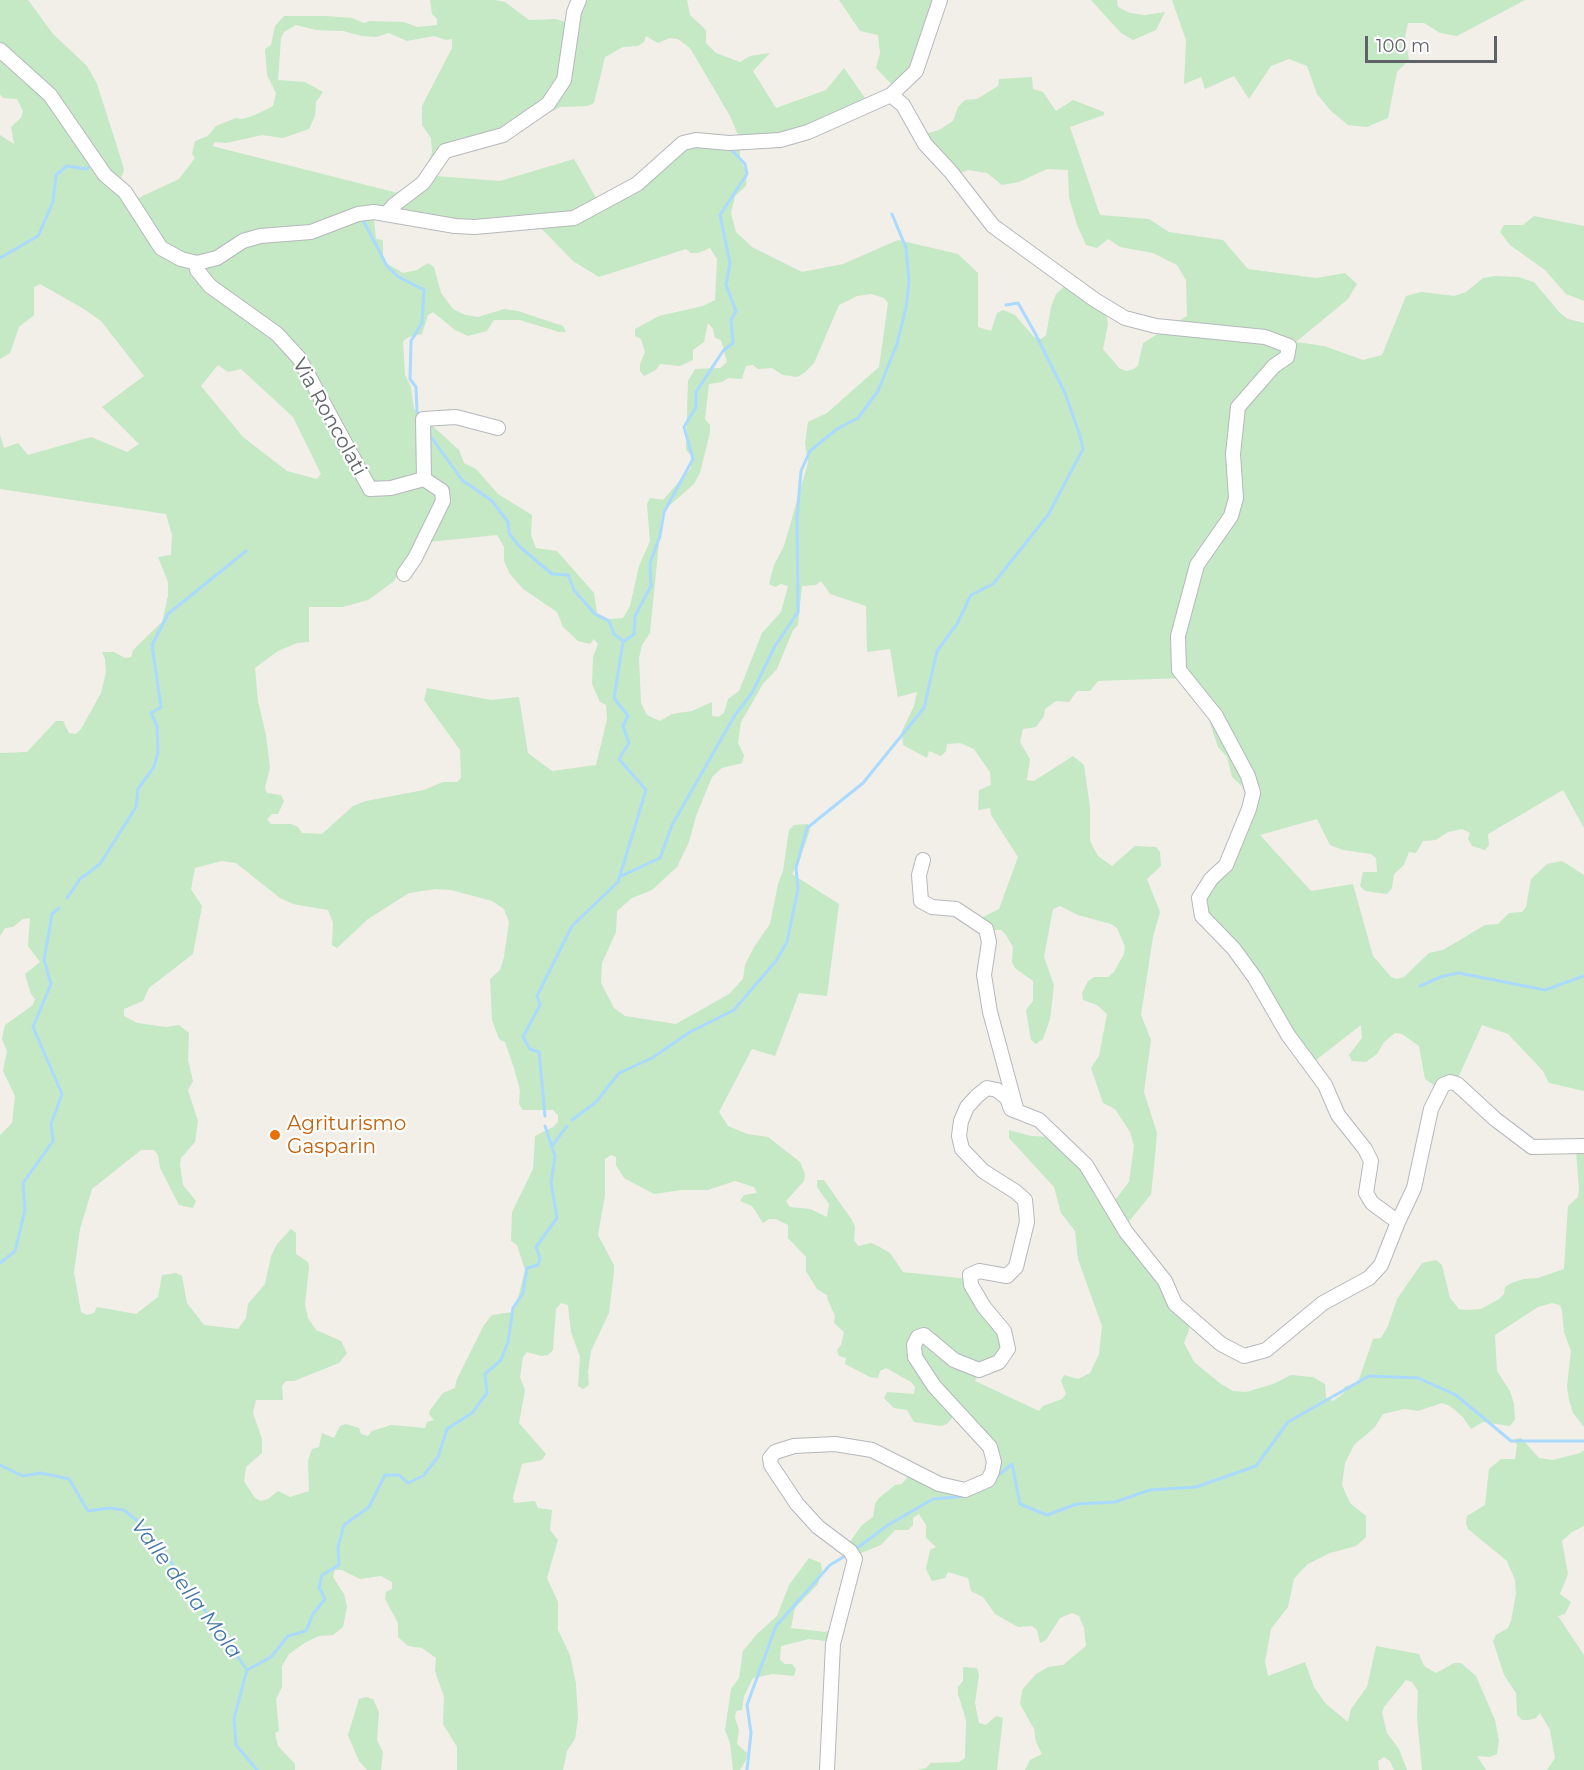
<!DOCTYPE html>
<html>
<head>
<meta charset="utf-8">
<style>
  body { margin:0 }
  #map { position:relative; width:1584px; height:1770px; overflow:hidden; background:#f1efe8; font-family:Montserrat,sans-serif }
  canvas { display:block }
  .scale { position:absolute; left:1365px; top:36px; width:132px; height:27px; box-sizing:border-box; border:3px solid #5f6368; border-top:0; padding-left:8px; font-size:18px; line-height:21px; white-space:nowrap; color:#5f6368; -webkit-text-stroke:4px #fff; paint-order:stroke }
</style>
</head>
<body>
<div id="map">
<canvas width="1584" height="1770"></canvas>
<div class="scale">100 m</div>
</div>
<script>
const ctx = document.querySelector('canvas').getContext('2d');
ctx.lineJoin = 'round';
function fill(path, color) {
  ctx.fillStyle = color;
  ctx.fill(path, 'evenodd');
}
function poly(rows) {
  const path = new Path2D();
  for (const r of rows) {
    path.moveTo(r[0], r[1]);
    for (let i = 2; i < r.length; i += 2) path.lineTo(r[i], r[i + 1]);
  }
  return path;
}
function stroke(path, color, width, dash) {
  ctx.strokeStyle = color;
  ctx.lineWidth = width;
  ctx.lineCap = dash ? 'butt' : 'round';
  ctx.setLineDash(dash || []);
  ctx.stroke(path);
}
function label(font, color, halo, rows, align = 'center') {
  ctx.font = font + ' Montserrat,sans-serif';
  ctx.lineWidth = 4.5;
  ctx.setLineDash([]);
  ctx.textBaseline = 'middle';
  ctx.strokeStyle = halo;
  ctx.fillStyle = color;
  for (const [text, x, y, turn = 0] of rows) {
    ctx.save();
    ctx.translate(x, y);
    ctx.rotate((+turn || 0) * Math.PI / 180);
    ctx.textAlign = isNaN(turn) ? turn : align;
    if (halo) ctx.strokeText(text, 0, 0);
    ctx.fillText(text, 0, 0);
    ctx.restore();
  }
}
const green = poly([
  [0,0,28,0,53,34,87,66,97,84,122,162,124,170,119,184,134,200,179,179,195,158,192,154,195,141,208,136,216,126,236,118,242,119,255,115,273,106,276,93,267,75,265,49,271,45,275,26,284,16,325,16,352,18,364,23,370,21,404,22,417,27,437,25,437,19,432,14,430,0,495,0,505,2,529,20,556,19,574,25,583,0,687,0,690,15,706,30,706,43,716,53,740,62,750,56,770,53,753,71,776,108,826,90,844,68,867,101,787,137,740,141,740,160,747,172,746,186,735,196,731,213,736,232,752,247,802,272,843,264,898,240,958,254,978,273,978,327,991,331,997,313,1003,310,1015,315,1034,337,1041,339,1046,335,1051,307,1056,294,1066,285,1104,302,1108,324,1103,349,1119,368,1126,371,1134,369,1138,365,1143,343,1187,316,1186,280,1177,265,1153,253,1120,247,1108,239,1097,248,1086,245,1077,225,1069,197,1068,170,1047,169,1019,182,1002,185,987,173,968,170,956,175,922,135,939,130,953,121,958,107,965,100,977,99,998,86,999,79,1032,77,1033,89,1043,92,1056,111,1073,100,1104,112,1104,115,1070,127,1100,215,1149,219,1169,232,1223,240,1248,269,1316,278,1345,273,1357,284,1348,299,1296,342,1324,346,1363,360,1382,355,1406,296,1421,292,1454,296,1466,292,1483,278,1495,276,1518,277,1534,282,1559,312,1568,319,1584,323,1584,828,1563,790,1488,834,1489,845,1485,850,1472,846,1468,839,1470,833,1462,829,1448,832,1436,840,1423,841,1416,853,1409,852,1404,865,1394,874,1392,888,1387,894,1365,891,1360,886,1363,872,1377,872,1376,858,1371,854,1343,850,1330,845,1317,819,1260,835,1311,891,1353,884,1373,956,1391,977,1397,979,1404,977,1429,953,1443,950,1485,925,1498,924,1509,913,1522,912,1526,907,1531,879,1547,864,1562,861,1584,875,1584,1091,1549,1083,1543,1071,1508,1034,1482,1025,1457,1080,1438,1088,1425,1079,1419,1046,1402,1034,1395,1033,1384,1042,1377,1054,1366,1062,1352,1061,1349,1055,1362,1038,1361,1025,1307,1067,1251,976,1198,909,1215,877,1247,798,1242,786,1232,777,1227,757,1218,747,1206,711,1181,678,1098,681,1090,691,1077,691,1069,702,1056,701,1045,709,1044,716,1036,727,1023,729,1020,742,1030,759,1027,780,1034,781,1073,756,1084,765,1090,807,1090,841,1098,856,1112,866,1135,846,1156,847,1160,852,1161,866,1147,879,1160,912,1153,937,1141,1015,1151,1040,1144,1092,1157,1133,1154,1167,1151,1194,1123,1229,1188,1320,1189,1330,1184,1343,1194,1362,1221,1384,1233,1391,1246,1392,1273,1384,1291,1375,1313,1377,1325,1384,1326,1398,1333,1401,1344,1393,1345,1386,1357,1385,1373,1339,1381,1338,1388,1326,1397,1299,1422,1263,1436,1260,1442,1265,1450,1298,1459,1309,1466,1310,1481,1309,1499,1299,1504,1294,1505,1287,1511,1283,1524,1279,1538,1278,1564,1269,1568,1206,1578,1197,1579,1190,1576,1150,1584,1149,1584,1427,1573,1413,1569,1400,1567,1386,1571,1351,1564,1332,1562,1311,1560,1305,1552,1303,1538,1307,1495,1335,1497,1371,1510,1391,1514,1404,1515,1419,1510,1426,1483,1422,1471,1429,1463,1417,1450,1406,1442,1403,1418,1411,1404,1409,1383,1414,1375,1427,1354,1445,1345,1463,1342,1485,1350,1503,1366,1516,1366,1537,1356,1546,1330,1553,1308,1564,1298,1574,1294,1579,1288,1607,1271,1629,1265,1662,1268,1676,1305,1662,1314,1687,1326,1704,1348,1722,1351,1709,1367,1687,1376,1646,1419,1654,1424,1666,1436,1673,1454,1663,1461,1663,1476,1676,1495,1720,1499,1741,1497,1754,1490,1757,1477,1756,1486,1770,1422,1770,1417,1718,1418,1691,1412,1682,1406,1680,1384,1707,1382,1713,1387,1733,1399,1749,1407,1770,1394,1770,1390,1761,1384,1757,1378,1761,1379,1770,1025,1770,1030,1760,1042,1754,1036,1742,1034,1729,1020,1704,1022,1690,1036,1674,1048,1667,1063,1665,1086,1646,1084,1628,1079,1616,1072,1613,1060,1618,1046,1640,1040,1643,1037,1630,1032,1626,1018,1627,995,1614,983,1597,971,1591,968,1578,948,1572,945,1578,932,1581,926,1569,930,1550,936,1547,926,1538,926,1525,919,1514,913,1518,913,1525,908,1530,895,1530,881,1545,854,1556,847,1546,862,1525,873,1517,875,1504,879,1498,895,1485,902,1484,913,1470,940,1484,981,1483,997,1460,958,1411,947,1424,941,1426,914,1422,907,1410,894,1408,884,1398,887,1392,914,1394,915,1387,911,1382,886,1368,880,1371,878,1378,870,1377,845,1364,846,1358,839,1356,837,1350,841,1345,844,1332,834,1323,835,1316,827,1298,828,1296,817,1289,806,1271,806,1257,788,1238,788,1225,776,1219,769,1219,763,1223,752,1206,740,1201,744,1195,757,1193,754,1187,735,1181,708,1190,681,1190,654,1194,624,1178,616,1165,616,1157,611,1155,605,1159,605,1195,598,1235,614,1265,614,1272,609,1313,591,1351,588,1372,589,1385,583,1389,578,1386,580,1357,571,1332,568,1305,561,1303,556,1309,553,1350,548,1355,541,1356,527,1352,523,1357,520,1377,525,1390,519,1423,546,1454,542,1460,522,1464,513,1497,514,1503,535,1501,538,1508,552,1510,550,1530,558,1540,547,1578,558,1602,558,1630,570,1655,576,1684,578,1719,575,1739,567,1751,563,1770,457,1770,457,1747,443,1724,444,1697,435,1671,436,1658,422,1648,408,1646,398,1637,398,1623,385,1599,386,1592,392,1589,392,1582,381,1576,360,1579,342,1570,335,1570,333,1577,344,1594,347,1607,343,1627,333,1635,319,1636,306,1642,289,1654,282,1666,282,1687,276,1699,279,1731,275,1733,278,1746,295,1764,295,1770,0,1770,0,1135,12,1123,15,1096,3,1071,7,1051,2,1039,5,1025,33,1005,35,999,31,994,25,974,40,962,28,946,30,918,23,919,13,927,5,928,0,936,0,753,27,752,56,721,63,721,69,733,76,734,81,729,101,693,106,673,105,659,102,652,114,652,125,658,131,657,133,650,162,622,168,596,168,582,158,557,171,555,172,535,166,514,0,489,0,435,4,448,18,443,28,455,91,437,127,452,139,444,102,407,144,376,101,321,84,309,40,284,34,287,34,315,19,327,10,353,0,359,0,135,14,144,11,127,21,118,23,111,17,99,3,98,0,94],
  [296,25,316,30,343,31,362,36,376,37,389,33,407,41,434,36,446,40,452,39,452,48,422,106,422,125,431,138,432,153,422,174,402,194,212,146,215,142,226,143,262,135,283,138,309,129,315,116,316,102,323,92,305,82,278,80,281,38,284,32],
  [646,36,658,43,670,38,678,39,690,48,730,116,740,140,683,143,599,203,574,159,500,181,435,176,452,152,522,127,560,107,588,106,594,103,605,57,623,47,638,46,644,42],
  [373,210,486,226,533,220,573,261,599,277,686,249,691,253,698,253,710,248,717,259,715,300,703,306,659,316,635,329,635,336,641,339,645,352,640,364,640,371,644,376,656,370,660,364,680,366,693,360,693,350,704,342,708,323,713,329,715,338,721,340,727,362,720,368,695,369,688,381,686,450,691,455,691,468,663,500,650,498,647,504,650,541,639,566,630,606,623,618,609,619,597,613,594,593,557,551,536,548,531,535,532,515,498,494,476,469,464,463,459,450,414,409,411,387,405,375,403,341,409,337,422,334,428,315,433,312,455,330,468,336,487,331,494,320,520,320,559,332,566,332,563,326,518,311,504,309,478,317,465,315,453,309,441,293,434,267,428,263,417,270,403,273,386,263,383,256,383,240,376,239],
  [871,294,884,298,888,303,879,367,827,413,808,422,805,443,808,463,784,546,774,565,769,584,775,587,781,584,788,586,781,612,762,633,739,691,728,699,724,713,718,717,712,716,712,702,692,711,672,714,660,721,647,715,641,703,639,658,642,645,650,633,662,512,694,484,700,473,710,432,710,425,705,419,709,384,722,382,728,378,742,379,746,366,753,365,758,369,772,368,783,375,797,377,804,373,814,363,839,305,857,296],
  [218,365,228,372,241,369,293,417,321,474,317,479,287,471,243,437,201,386],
  [497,535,504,547,504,561,510,574,523,589,557,612,563,627,578,641,590,644,594,639,598,644,593,657,592,684,600,702,606,705,607,719,596,765,552,771,528,753,519,697,491,700,427,688,424,700,460,750,461,778,457,782,443,782,424,790,366,801,353,806,322,834,302,833,298,827,291,824,271,824,267,819,272,814,278,814,284,801,281,795,267,793,265,787,270,768,266,735,258,701,255,668,278,651,297,643,309,642,309,607,343,607,368,600,393,582,419,543],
  [821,581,830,594,866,606,867,652,890,649,898,697,917,692,914,706,902,731,903,745,927,758,929,751,941,756,946,751,947,744,960,743,974,749,990,772,991,785,979,790,978,810,990,808,991,815,1018,857,999,909,983,917,988,930,1001,930,1006,935,1013,947,1012,962,1015,968,1033,981,1033,1001,1026,1010,1031,1040,1036,1044,1043,1039,1050,1019,1054,985,1044,957,1053,909,1060,906,1078,915,1111,924,1117,928,1125,947,1124,954,1114,972,1108,977,1094,977,1088,981,1082,993,1083,1000,1097,1005,1107,1014,1099,1056,1091,1068,1103,1103,1115,1109,1130,1132,1134,1146,1129,1182,1112,1204,1078,1156,1052,1137,1031,1136,1009,1130,1009,1138,1054,1187,1061,1213,1075,1231,1078,1259,1102,1326,1099,1354,1090,1373,1078,1379,1064,1375,1061,1381,1066,1394,1062,1399,1043,1406,1039,1411,975,1381,981,1367,1005,1356,1000,1330,969,1279,903,1272,890,1253,878,1246,871,1243,858,1246,854,1240,855,1227,852,1220,824,1180,817,1180,817,1187,829,1204,827,1217,810,1209,790,1207,786,1201,804,1181,805,1174,800,1162,768,1137,747,1134,728,1126,719,1112,752,1049,775,1056,799,993,827,996,839,904,792,874,799,862,810,830,808,824,794,825,789,830,783,871,778,884,770,924,754,947,745,965,743,979,729,994,676,1024,625,1016,614,1008,601,983,602,963,616,932,617,911,632,898,652,890,677,867,689,842,696,816,712,777,722,768,742,763,744,755,738,743,741,722,763,684,777,669,793,630,798,625,802,586,816,585],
  [222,861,236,863,280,898,293,904,328,910,333,923,332,945,337,948,368,919,409,893,436,889,451,890,492,901,504,909,509,922,504,957,500,970,490,979,492,1020,499,1039,505,1042,514,1068,520,1090,519,1104,523,1110,553,1110,558,1115,558,1122,553,1127,535,1136,533,1169,512,1212,511,1241,517,1245,525,1270,516,1306,512,1312,492,1315,484,1325,457,1379,455,1388,443,1393,430,1410,429,1414,434,1420,427,1422,425,1428,391,1425,372,1431,368,1436,361,1434,359,1428,346,1424,340,1426,334,1438,322,1433,319,1447,312,1449,308,1461,309,1491,290,1497,278,1491,268,1499,261,1501,255,1498,244,1481,246,1467,262,1453,262,1439,253,1413,256,1400,283,1400,282,1386,286,1381,294,1381,339,1363,347,1353,341,1341,316,1330,308,1318,305,1304,309,1268,308,1262,296,1254,296,1233,291,1229,277,1244,271,1256,265,1284,248,1304,246,1318,238,1329,204,1325,187,1303,182,1276,176,1273,162,1275,158,1297,136,1314,97,1307,94,1313,87,1315,81,1312,74,1272,80,1229,92,1189,141,1150,154,1150,158,1155,160,1168,179,1205,193,1208,196,1201,183,1185,180,1165,181,1158,195,1142,198,1121,188,1090,193,1081,188,1060,189,1033,179,1025,166,1027,137,1023,124,1016,124,1009,143,1001,149,988,193,954,202,906,191,889,195,868],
  [839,0,940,0,930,39,898,91,876,68,880,53,878,35,860,31],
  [1091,0,1117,0,1118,7,1130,13,1145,15,1165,12,1156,30,1133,40,1121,33],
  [1172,0,1525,0,1457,36,1440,33,1424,23,1408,23,1405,36,1409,60,1397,72,1388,118,1367,127,1348,125,1331,111,1317,94,1307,66,1289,59,1271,66,1249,99,1234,76,1205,89,1201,77,1184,84,1186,40],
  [1534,216,1584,226,1584,301,1566,294,1545,270,1510,245,1500,232,1504,225,1523,225],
  [1521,1438,1539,1458,1553,1460,1580,1453,1584,1450,1584,1526,1572,1532,1562,1541,1568,1574,1560,1594,1571,1602,1565,1614,1558,1616,1584,1655,1584,1770,1547,1770,1555,1758,1550,1730,1540,1713,1536,1718,1529,1720,1522,1720,1517,1715,1516,1693,1504,1675,1493,1641,1496,1635,1508,1628,1511,1621,1516,1594,1515,1580,1507,1561,1468,1529,1466,1523,1467,1516,1485,1505,1489,1469,1501,1459,1515,1459,1517,1445,1514,1439],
  [809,1558,821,1563,822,1570,818,1584,795,1608,791,1628,825,1632,836,1629,833,1642,809,1639,781,1646,780,1660,785,1664,792,1664,796,1669,794,1676,773,1674,753,1678,744,1696,742,1710,736,1711,735,1718,739,1730,737,1744,747,1753,746,1760,740,1770,733,1770,730,1743,725,1730,731,1689,739,1678,743,1651,757,1634,777,1616,789,1585],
  [963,1667,977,1668,979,1675,975,1703,979,1723,986,1725,996,1716,1003,1718,997,1770,917,1770,926,1768,931,1763,959,1762,965,1758,966,1720,958,1694,958,1687,963,1681],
  [366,1697,373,1699,379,1712,377,1740,383,1752,381,1770,367,1770,359,1761,348,1735,359,1699]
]);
const stream = poly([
  [362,218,387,266,397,276,424,290,422,323,411,341,410,379,416,387,417,412,421,417],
  [0,258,38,236,53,202,56,175,67,166,86,169,93,165],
  [429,434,462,480,492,501,508,522,509,533,519,546,552,574,568,575,574,590,595,614,609,621,614,634,623,641],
  [619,877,660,858,672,825,735,715,752,693,775,646,798,612,797,517,801,471,810,451,837,429,858,418,878,391,897,344,906,307,909,282,906,248,892,214],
  [67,898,80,879,100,864,136,807,138,789,154,767,158,752,157,726,151,713,161,707,152,645,168,614,246,551],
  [1420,986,1443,976,1459,973,1545,990,1584,976],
  [545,1116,539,1052,530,1049,523,1037,540,1005,537,996,572,926,618,882,646,790,619,759,629,743,623,726,628,716,614,698,623,642,634,634,635,616,651,586,650,563,660,536,664,512,693,459,684,427,696,407,696,392,723,351,733,343,731,320,736,311,726,285,730,263,720,215,747,174,745,164,730,148],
  [572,1120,596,1102,619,1073,652,1058,690,1032,734,1010,776,961,787,942,798,889,796,868,807,828,863,783,924,708,937,651,957,624,971,595,993,584,1048,515,1083,449,1080,436,1065,393,1035,333,1018,303,1006,305],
  [552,1146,567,1126],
  [0,1263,15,1251,25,1210,23,1183,53,1141,51,1124,62,1094,33,1027,51,984,44,960,52,914,59,908],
  [0,1465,23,1476,41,1473,69,1479,88,1511,109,1508,124,1510,140,1523,165,1554,247,1670],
  [995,1478,1012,1464,1020,1504,1047,1515,1077,1504,1115,1502,1150,1490,1196,1487,1256,1466,1288,1422,1369,1376,1418,1378,1456,1395,1511,1441,1584,1441],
  [857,1548,888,1525,933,1499,967,1496],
  [247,1670,271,1657,288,1636,306,1631,313,1614,325,1599,319,1587,322,1575,339,1565,338,1547,344,1525,369,1507,385,1475,399,1475,408,1483,423,1476,438,1457,447,1429,472,1413,487,1393,485,1374,501,1360,508,1342,513,1308,523,1293,527,1268,538,1265,540,1258,536,1247,557,1218,551,1183,555,1156,545,1126],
  [247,1670,234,1718,236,1745,257,1770],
  [747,1770,751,1733,747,1705,776,1626,830,1565,845,1556]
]);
const minor = poly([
  [0,50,50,95,105,175,125,192,161,248,181,259,197,263,217,258,243,241,260,236,311,232,358,214,374,212,455,226,475,227,574,218,637,184,683,143,696,140,729,143,780,140,808,132,891,95,916,71,940,0],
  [388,212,394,205,423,183,445,151,503,135,548,104,564,80,574,12,579,0],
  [197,263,197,270,210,286,277,334,299,358,370,489,391,488,424,479],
  [404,574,415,558,443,501,442,491,424,479,423,419,456,417,498,428],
  [923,860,919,875,921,901,932,907,956,909,986,929,989,942,984,975,990,1012,1016,1108],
  [1398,1222,1414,1188,1431,1109,1443,1085,1450,1082,1457,1084,1495,1119,1532,1147,1584,1146],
  [827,1770,833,1644,855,1559,850,1551,818,1527,797,1504,771,1465,770,1458,775,1452,794,1446,835,1444,872,1450,939,1484,965,1490,988,1480,992,1472,994,1462,990,1447,934,1386,915,1357,914,1345,918,1337,924,1335,954,1360,979,1370,999,1362,1008,1349,1004,1331,984,1307,971,1285,970,1275,979,1271,1007,1276,1016,1267,1027,1222,1025,1200,1016,1192,983,1171,962,1149,959,1136,961,1121,967,1107,977,1096,987,1088,997,1090,1007,1098,1011,1109,1039,1120,1086,1165,1126,1232,1165,1281,1175,1304,1221,1344,1244,1356,1266,1350,1323,1303,1369,1278,1381,1265,1398,1222,1372,1203,1366,1193,1371,1161,1365,1149,1338,1115,1325,1085,1288,1035,1255,978,1234,949,1202,916,1199,898,1211,879,1226,865,1249,809,1253,793,1248,776,1216,716,1179,670,1178,636,1197,565,1231,516,1236,498,1233,454,1238,407,1274,366,1287,357,1289,346,1265,337,1156,326,1125,318,1095,300,993,226,951,172,925,144,903,105,891,95]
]);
const markers = [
  [275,1135,6,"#e8710a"]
];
const streetNames = [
  ["Via Roncolati",329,417,61]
];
const foodNames = [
  ["Agriturismo",287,1124],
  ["Gasparin",287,1147]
];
const waterNames = [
  ["Valle della Mola",186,1589,53]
];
fill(green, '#c5e8c5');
stroke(stream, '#aadaff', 3);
stroke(minor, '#b5b8bc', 16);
stroke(minor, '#fff', 14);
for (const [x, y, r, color] of markers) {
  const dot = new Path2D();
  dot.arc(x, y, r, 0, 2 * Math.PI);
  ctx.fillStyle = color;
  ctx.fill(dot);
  stroke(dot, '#fff', 2);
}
label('20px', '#5f6368', '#fff', streetNames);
label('20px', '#c56008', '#fff', foodNames, 'left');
label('italic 21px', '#4174aa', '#fff', waterNames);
</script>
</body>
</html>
